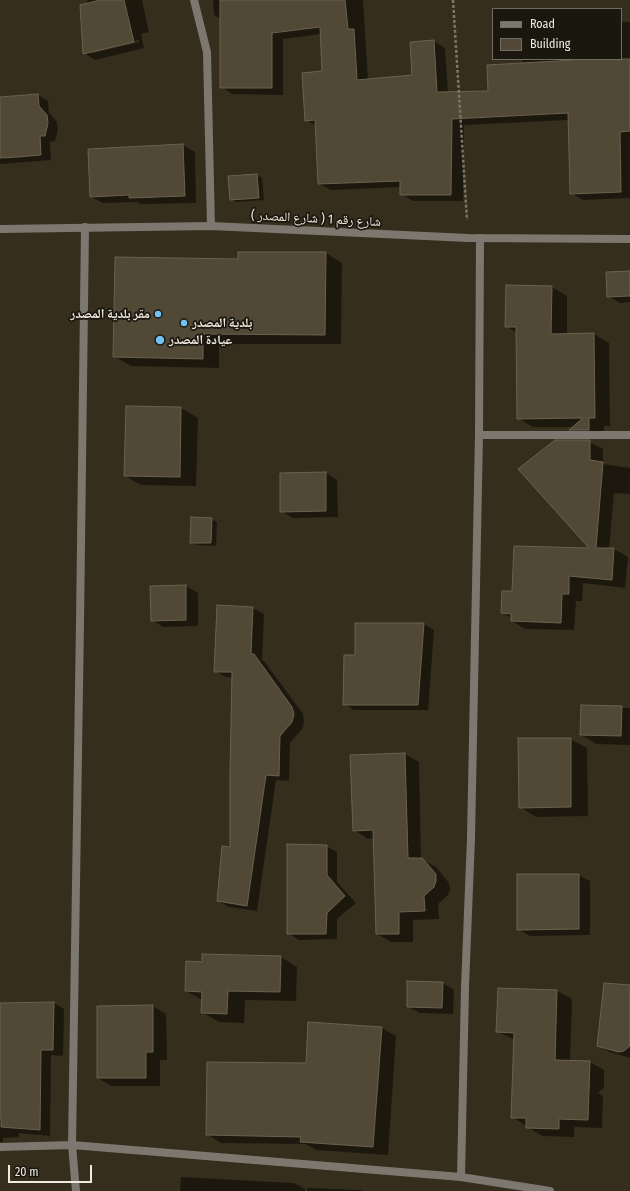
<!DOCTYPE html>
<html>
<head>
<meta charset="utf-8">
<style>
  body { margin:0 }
  #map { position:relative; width:630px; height:1191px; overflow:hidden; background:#362e1c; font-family:"Fira Sans Condensed",sans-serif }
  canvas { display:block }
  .legend { position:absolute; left:492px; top:8px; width:130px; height:52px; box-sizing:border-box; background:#1a170f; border:1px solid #706c63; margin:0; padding:5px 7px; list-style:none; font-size:12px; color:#f0ebe0 }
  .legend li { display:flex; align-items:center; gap:8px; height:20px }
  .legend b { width:20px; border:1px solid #706c63 }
  .scale { position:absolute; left:8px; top:1165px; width:84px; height:18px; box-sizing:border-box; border:2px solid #f0ebe0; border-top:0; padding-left:5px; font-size:12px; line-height:14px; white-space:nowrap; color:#f0ebe0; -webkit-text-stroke:3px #1a170f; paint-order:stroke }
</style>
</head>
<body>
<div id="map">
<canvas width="630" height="1191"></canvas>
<ul class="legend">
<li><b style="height:5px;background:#7c786f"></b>Road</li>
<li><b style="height:11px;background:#514936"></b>Building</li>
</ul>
<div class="scale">20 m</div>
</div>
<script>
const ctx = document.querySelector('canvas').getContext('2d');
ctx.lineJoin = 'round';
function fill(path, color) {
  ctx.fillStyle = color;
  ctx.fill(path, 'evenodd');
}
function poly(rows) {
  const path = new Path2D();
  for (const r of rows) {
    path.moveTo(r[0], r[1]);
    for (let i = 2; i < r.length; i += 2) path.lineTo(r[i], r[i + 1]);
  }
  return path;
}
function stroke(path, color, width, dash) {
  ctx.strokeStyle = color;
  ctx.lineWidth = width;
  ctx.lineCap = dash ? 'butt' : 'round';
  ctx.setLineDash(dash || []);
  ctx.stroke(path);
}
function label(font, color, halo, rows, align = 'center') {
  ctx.font = font + ' "Fira Sans Condensed","Noto Naskh Arabic",sans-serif';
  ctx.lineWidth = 3.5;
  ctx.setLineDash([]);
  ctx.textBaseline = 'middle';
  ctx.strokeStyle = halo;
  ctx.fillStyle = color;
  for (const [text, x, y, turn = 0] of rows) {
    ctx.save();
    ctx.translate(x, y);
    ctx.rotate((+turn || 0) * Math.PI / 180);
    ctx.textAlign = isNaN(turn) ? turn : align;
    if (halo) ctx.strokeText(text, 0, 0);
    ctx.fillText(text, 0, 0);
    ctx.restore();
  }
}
const shadow = poly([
  [87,0,142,0,149,32,141,34,144,48,95,60,84,53,88,4],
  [139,40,139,42,93,53,93,51],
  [213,0,363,0,368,80,413,76,434,41,445,48,448,93,489,92,523,64,522,59,621,59,621,22,630,22,630,198,583,200,571,193,569,120,464,125,463,201,413,201,401,194,401,187,331,190,319,184,317,126,306,120,323,72,321,34,283,39,283,95,232,94,221,87,221,19,214,15],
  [38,95,48,101,49,113,57,122,58,130,55,141,50,142,51,160,0,164,0,98],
  [183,145,195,152,196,203,141,204,136,202,103,203,91,197],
  [257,175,262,178,264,200,236,202,231,199],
  [326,253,342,263,341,344,219,344,219,368,131,366,114,356,239,260],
  [630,272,630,302,620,303,608,296],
  [552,287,567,296,567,335,594,334,609,343,610,426,604,426,604,438,585,438,570,429,574,427,533,427,518,418,517,333,506,326],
  [181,408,198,418,196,486,141,485,125,476],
  [589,442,603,449,603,464,630,468,630,494,614,493,609,549,614,549,628,557,625,588,583,583,582,601,576,601,574,630,525,629,512,621,512,618,502,613,513,592,591,549],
  [326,473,337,480,338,517,293,518,281,511],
  [211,519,217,522,216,546,197,545,191,542],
  [186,586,198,593,198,626,163,627,152,620],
  [218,606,253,608,264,614,262,660,264,661,303,714,304,721,303,728,290,743,289,781,276,780,257,911,229,907,218,901,231,849,233,678,226,677,215,671],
  [424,624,434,630,428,710,354,710,344,704,356,656],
  [582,706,630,708,630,745,597,744,581,735],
  [570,739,587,748,588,816,536,817,520,807],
  [405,754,419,762,421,859,436,867,449,883,450,890,448,895,438,904,439,919,413,920,413,942,391,942,377,934,374,838,368,839,354,830],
  [326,846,337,852,337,882,356,903,337,919,337,939,299,940,288,933],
  [578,875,590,881,590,935,530,936,518,929],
  [281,957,297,967,296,1001,245,1000,244,1023,219,1022,202,1012,202,1000,186,991,203,963],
  [443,983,454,990,453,1014,420,1013,408,1007],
  [630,986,630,1058,610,1052,598,1046],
  [557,991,572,999,570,1061,590,1062,604,1070,604,1088,598,1093,603,1096,602,1128,574,1127,574,1137,542,1136,512,1117,515,1040,498,1032],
  [54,1003,64,1009,63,1056,51,1055,50,1136,19,1133,19,1137,3,1138,3,1142,0,1142,0,1004],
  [153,1006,166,1014,167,1060,160,1060,160,1086,111,1086,98,1078],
  [382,1028,396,1036,388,1155,316,1150,306,1144,221,1143,207,1134,306,1064],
  [181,1177,294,1183,305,1189,305,1191,180,1191],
  [307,1188,362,1190,363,1191,307,1191]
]);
const building = poly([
  [100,0,124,0,134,42,83,54,80,5,100,0],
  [220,0,345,0,348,29,354,29,357,80,412,75,410,42,434,40,437,92,488,91,487,65,574,60,574,59,630,59,630,131,620,132,621,192,570,194,568,113,452,119,451,195,400,195,400,181,318,184,315,120,305,121,302,73,322,71,320,27,272,33,272,88,220,88,220,0],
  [38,94,39,106,47,115,48,123,45,136,40,136,41,155,18,157,0,158,0,97,38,94],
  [183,144,185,196,129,198,129,195,90,197,88,149,183,144],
  [257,174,259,198,230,200,228,176,257,174],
  [238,252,326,252,325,335,203,334,203,359,113,357,115,257,238,259,238,252],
  [630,271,630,296,607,297,606,272,630,271],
  [506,285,552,286,551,334,594,333,595,418,589,418,589,430,569,430,583,418,517,419,516,327,505,327,506,285],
  [126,406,181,407,180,477,124,476,126,406],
  [555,440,590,440,590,460,603,462,596,548,614,548,612,580,569,576,569,594,562,594,561,623,511,621,511,614,501,613,502,591,512,591,514,546,589,548,518,469,555,440],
  [326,472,326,511,280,512,280,473,326,472],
  [191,517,212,518,211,543,190,543,191,517],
  [186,585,186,620,151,621,150,586,186,585],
  [217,605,253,607,251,654,254,654,292,707,294,714,292,722,280,736,279,776,266,775,247,906,217,901,222,846,230,847,230,772,232,672,214,672,217,605],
  [355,623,424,623,418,705,343,705,344,655,355,655,355,623],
  [581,705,622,706,621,736,580,735,581,705],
  [518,738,571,738,571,807,519,808,518,738],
  [405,753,408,858,422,858,436,874,436,881,434,887,424,896,425,911,399,912,399,934,376,934,373,830,353,831,350,755,405,753],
  [287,844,327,845,327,875,345,896,327,913,326,934,287,934,287,844],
  [517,874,579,874,579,929,517,930,517,874],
  [202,954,281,956,280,992,228,991,227,1014,201,1013,202,992,185,991,186,961,202,962,202,954],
  [407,981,443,982,442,1008,407,1007,407,981],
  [604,983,630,985,630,1046,624,1051,618,1052,597,1046,604,983],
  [498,988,557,990,555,1060,590,1061,588,1120,559,1119,559,1129,526,1128,526,1118,511,1118,514,1033,496,1032,498,988],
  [54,1002,53,1050,41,1050,40,1130,1,1127,1,1118,0,1118,0,1003,54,1002],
  [153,1005,153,1052,146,1052,146,1078,97,1078,97,1006,153,1005],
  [308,1022,382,1027,373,1147,300,1142,301,1137,206,1135,207,1062,306,1063,308,1022]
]);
const path = poly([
  [453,0,467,220]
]);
const minor = poly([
  [194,0,207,52,211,226],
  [479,435,630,435],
  [0,1147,72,1145,461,1177,550,1191],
  [461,1177,465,987,471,838,479,435,480,238],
  [76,1191,72,1145,80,623,85,227]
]);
const tertiary = poly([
  [0,229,211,226,468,238,630,239]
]);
const markers = [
  [158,314,4,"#71c1f5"],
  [184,323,4,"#71c1f5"],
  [160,340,5,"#71c1f5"]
];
const streetNames = [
  ["شارع رقم 1 ( شارع المصدر )",316,219,3]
];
const poiNames = [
  ["مقر بلدية المصدر",150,314,"right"],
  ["بلدية المصدر",192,323],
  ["عيادة المصدر",169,340]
];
fill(shadow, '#0007');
fill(building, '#514936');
stroke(building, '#6a624e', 1);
stroke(path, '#7d7666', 2.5, [3, 2]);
stroke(minor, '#7c786f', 8);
stroke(tertiary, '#7c786f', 8);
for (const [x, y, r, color] of markers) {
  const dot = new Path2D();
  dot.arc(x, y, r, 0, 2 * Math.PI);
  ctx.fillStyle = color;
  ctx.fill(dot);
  stroke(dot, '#1a170f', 1.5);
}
label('13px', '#f0ebe0', '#1a170f', streetNames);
label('bold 13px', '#f0ebe0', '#1a170f', poiNames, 'left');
</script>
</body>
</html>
